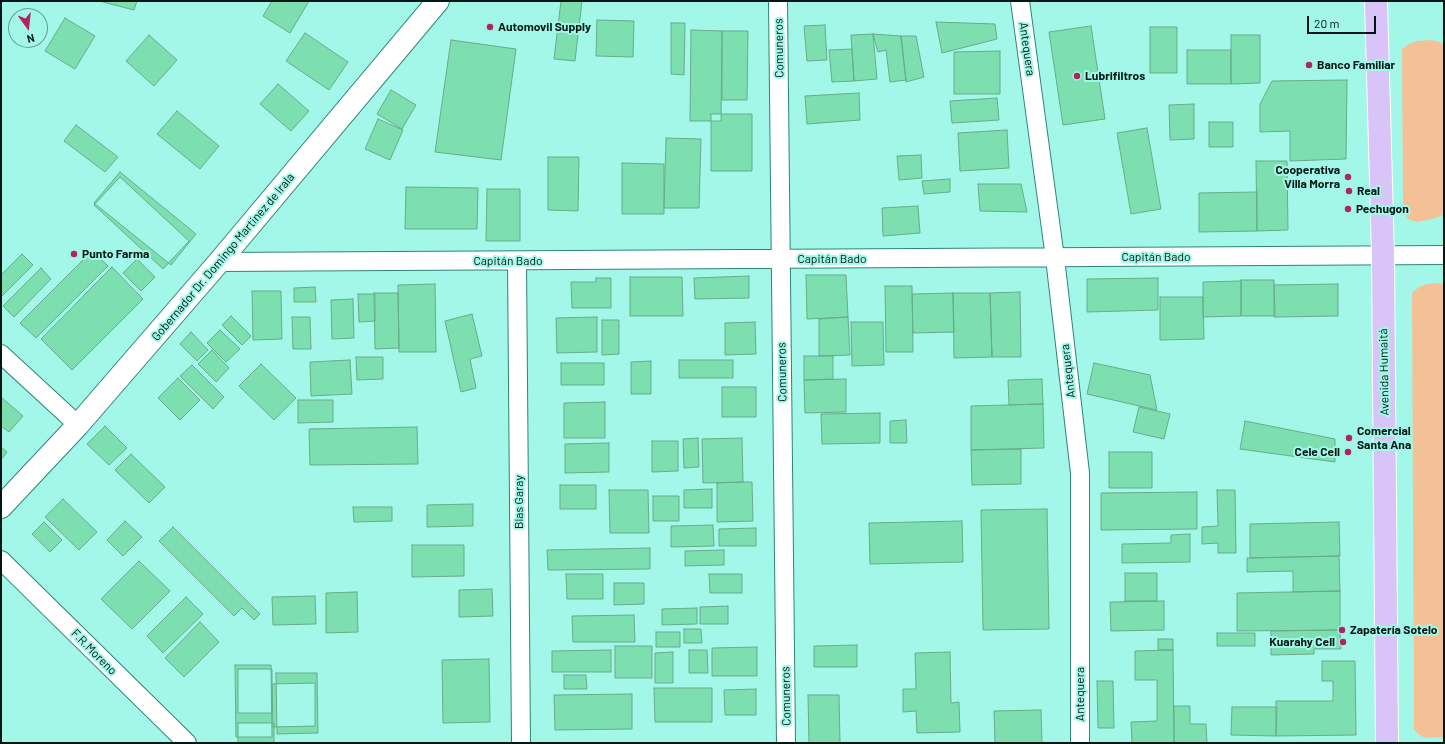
<!DOCTYPE html>
<html>
<head>
<meta charset="utf-8">
<style>
  body { margin:0 }
  #map { position:relative; width:1445px; height:744px; overflow:hidden; background:#a3f7e8; font-family:Barlow,sans-serif }
  canvas { display:block }
  .frame { position:absolute; inset:0; border:2px solid #001814; pointer-events:none }
  .north { position:absolute; left:8px; top:8px; width:40px; height:40px; box-sizing:border-box; background:#a3f7e8; border:1px solid #629e93; border-radius:50%; rotate:165deg; font-size:11px; font-weight:700; line-height:16px; text-align:center; color:#001814 }
  .north::after { content:''; display:block; margin:auto; width:14px; height:18px; background:#b1255f; clip-path:polygon(50% 0,100% 100%,50% 72%,0 100%) }
  .scale { position:absolute; left:1307px; top:16px; width:69px; height:18px; box-sizing:border-box; border:2px solid #001814; border-top:0; padding-left:5px; font-size:12px; line-height:14px; white-space:nowrap; color:#001814; -webkit-text-stroke:3px #a3f7e8; paint-order:stroke }
</style>
</head>
<body>
<div id="map">
<canvas width="1445" height="744"></canvas>
<div class="frame"></div>
<div class="north">N</div>
<div class="scale">20 m</div>
</div>
<script>
const ctx = document.querySelector('canvas').getContext('2d');
ctx.lineJoin = 'round';
function fill(path, color) {
  ctx.fillStyle = color;
  ctx.fill(path, 'evenodd');
}
function poly(rows) {
  const path = new Path2D();
  for (const r of rows) {
    path.moveTo(r[0], r[1]);
    for (let i = 2; i < r.length; i += 2) path.lineTo(r[i], r[i + 1]);
  }
  return path;
}
function stroke(path, color, width, dash) {
  ctx.strokeStyle = color;
  ctx.lineWidth = width;
  ctx.lineCap = dash ? 'butt' : 'round';
  ctx.setLineDash(dash || []);
  ctx.stroke(path);
}
function label(font, color, halo, rows, align = 'center') {
  ctx.font = font + ' Barlow,sans-serif';
  ctx.lineWidth = 4;
  ctx.setLineDash([]);
  ctx.textBaseline = 'middle';
  ctx.strokeStyle = halo;
  ctx.fillStyle = color;
  for (const [text, x, y, turn = 0] of rows) {
    ctx.save();
    ctx.translate(x, y);
    ctx.rotate((+turn || 0) * Math.PI / 180);
    ctx.textAlign = isNaN(turn) ? turn : align;
    if (halo) ctx.strokeText(text, 0, 0);
    ctx.fillText(text, 0, 0);
    ctx.restore();
  }
}
const green = poly([
  [1431,40,1440,42,1444,46,1444,213,1441,216,1432,219,1417,222,1408,219,1403,211,1402,49,1409,44,1417,41],
  [1439,283,1444,284,1444,737,1425,738,1418,734,1414,729,1412,293,1419,287,1427,284]
]);
const building = poly([
  [99,1,137,1,134,10,99,1],
  [272,1,309,1,290,33,263,16,272,1],
  [561,1,582,1,575,61,554,59,561,1],
  [65,18,95,36,75,69,45,51,65,18],
  [597,20,634,21,633,57,596,56,597,20],
  [936,22,995,24,997,39,942,53,936,22],
  [671,23,685,23,684,75,671,74,671,23],
  [825,25,827,60,807,61,804,26,825,25],
  [1091,26,1105,119,1063,125,1049,32,1091,26],
  [1150,27,1177,27,1177,73,1150,73,1150,27],
  [691,30,722,31,721,121,690,121,691,30],
  [722,31,748,31,747,100,722,100,722,31],
  [305,33,348,62,329,90,286,61,305,33],
  [873,34,901,36,906,80,890,82,886,50,878,52,873,34],
  [873,34,877,79,854,81,851,35,873,34],
  [149,35,177,60,154,86,126,61,149,35],
  [1231,35,1260,35,1260,83,1231,84,1231,35],
  [901,36,916,36,924,77,906,82,901,36],
  [451,40,516,49,501,160,435,152,451,40],
  [852,49,854,81,832,82,829,50,852,49],
  [1187,50,1231,50,1231,84,1187,84,1187,50],
  [1000,51,1000,94,954,94,954,52,1000,51],
  [1347,80,1346,159,1290,161,1290,131,1260,132,1260,104,1272,81,1347,80],
  [278,84,309,111,291,131,260,104,278,84],
  [391,90,416,105,402,129,377,114,391,90],
  [859,93,860,120,807,124,805,96,859,93],
  [997,98,999,120,952,123,950,101,997,98],
  [1194,104,1194,139,1170,140,1169,105,1194,104],
  [177,111,219,146,200,169,157,134,177,111],
  [711,114,752,114,752,171,711,171,711,114],
  [378,119,403,130,390,160,365,149,378,119],
  [1209,122,1233,122,1233,147,1209,147,1209,122],
  [76,125,118,157,105,172,64,141,76,125],
  [1147,128,1161,209,1131,214,1117,133,1147,128],
  [1007,130,1009,168,960,171,958,133,1007,130],
  [666,138,701,139,699,208,664,208,666,138],
  [921,155,922,178,899,180,897,156,921,155],
  [548,157,579,157,578,211,548,210,548,157],
  [1256,161,1287,161,1288,230,1257,231,1256,161],
  [622,163,664,164,664,214,622,214,622,163],
  [120,172,196,234,171,265,94,203,120,172],
  [120,177,189,241,163,269,94,205,120,177],
  [950,179,950,192,924,194,922,181,950,179],
  [978,184,1021,184,1027,212,980,211,978,184],
  [406,187,478,188,477,229,405,229,406,187],
  [487,189,520,189,520,241,486,241,487,189],
  [1257,192,1257,231,1199,232,1199,193,1257,192],
  [918,206,920,233,883,236,882,208,918,206],
  [92,251,108,266,36,338,20,323,92,251],
  [22,254,33,265,1,297,1,275,22,254],
  [137,259,155,277,141,291,123,273,137,259],
  [112,267,143,299,72,370,41,339,112,267],
  [41,268,51,279,14,317,3,306,41,268],
  [806,275,846,275,848,317,807,319,806,275],
  [749,276,749,298,695,299,694,278,749,276],
  [630,277,682,277,683,316,630,316,630,277],
  [596,278,611,278,611,308,572,308,571,282,596,282,596,278],
  [1158,278,1158,310,1087,312,1087,279,1158,278],
  [1241,280,1274,280,1275,316,1241,316,1241,280],
  [1241,281,1241,316,1203,317,1203,282,1241,281],
  [435,284,436,352,399,352,398,285,435,284],
  [1338,284,1338,316,1274,317,1274,285,1338,284],
  [885,286,912,286,913,352,886,352,885,286],
  [315,287,316,302,294,302,294,288,315,287],
  [252,291,281,291,282,339,253,340,252,291],
  [1020,292,1021,357,992,357,990,293,1020,292],
  [374,293,398,293,399,348,375,349,374,293],
  [953,293,954,332,913,333,912,294,953,293],
  [953,293,990,293,992,357,954,358,953,293],
  [358,294,375,294,375,321,359,322,358,294],
  [1160,297,1203,297,1204,339,1160,340,1160,297],
  [353,299,354,338,332,339,331,300,353,299],
  [472,314,482,356,470,359,476,388,461,392,445,321,472,314],
  [231,316,251,336,242,345,222,325,231,316],
  [292,317,310,317,311,349,293,349,292,317],
  [597,317,597,352,557,353,556,318,597,317],
  [848,317,850,355,819,356,819,319,848,317],
  [602,320,619,320,619,354,602,355,602,320],
  [755,322,756,354,725,355,725,323,755,322],
  [851,322,883,322,884,365,852,366,851,322],
  [220,330,240,349,226,362,207,343,220,330],
  [191,332,208,350,197,361,180,344,191,332],
  [212,350,229,368,216,382,198,364,212,350],
  [804,356,833,356,833,379,804,380,804,356],
  [356,357,383,357,383,379,357,380,356,357],
  [350,360,352,394,311,396,310,362,350,360],
  [679,360,733,360,733,378,679,378,679,360],
  [651,361,651,394,631,394,631,362,651,361],
  [561,363,604,363,604,385,561,385,561,363],
  [1094,363,1150,375,1157,410,1087,394,1094,363],
  [261,364,296,398,274,420,239,386,261,364],
  [192,365,224,397,213,409,180,376,192,365],
  [178,378,200,400,180,420,158,398,178,378],
  [846,379,846,412,805,413,804,380,846,379],
  [1042,379,1043,404,1009,405,1008,380,1042,379],
  [722,387,756,387,756,417,722,417,722,387],
  [1,397,23,416,9,432,1,426,1,397],
  [298,400,333,400,333,422,298,423,298,400],
  [605,402,605,438,564,438,564,403,605,402],
  [1043,404,1044,448,971,450,971,406,1043,404],
  [1139,407,1170,414,1164,439,1133,432,1139,407],
  [880,413,880,443,822,444,821,414,880,413],
  [906,420,907,443,890,443,890,421,906,420],
  [1245,421,1335,439,1335,462,1240,449,1245,421],
  [105,426,127,448,109,465,87,444,105,426],
  [417,427,418,464,310,465,309,429,417,427],
  [698,438,699,467,684,468,683,439,698,438],
  [742,438,743,482,703,483,702,439,742,438],
  [652,441,678,441,678,471,652,472,652,441],
  [609,443,609,472,565,473,565,444,609,443],
  [1,447,7,452,1,460,1,447],
  [1021,449,1021,484,972,485,971,450,1021,449],
  [1109,452,1152,452,1152,488,1109,488,1109,452],
  [131,454,165,487,149,503,115,470,131,454],
  [743,482,752,482,753,521,717,522,717,483,743,482],
  [560,485,596,485,596,509,560,509,560,485],
  [712,489,712,508,684,508,684,490,712,489],
  [609,490,648,490,649,533,610,533,609,490],
  [1217,490,1235,490,1236,553,1218,553,1218,543,1202,544,1202,527,1218,526,1217,490],
  [1197,492,1197,529,1101,530,1101,493,1197,492],
  [653,496,679,496,679,521,653,521,653,496],
  [63,499,97,532,79,550,45,517,63,499],
  [473,504,473,526,427,527,427,505,473,504],
  [353,507,392,507,392,521,354,522,353,507],
  [1047,509,1049,629,983,630,981,510,1047,509],
  [125,521,142,537,123,556,107,540,125,521],
  [962,521,963,562,870,564,869,523,962,521],
  [44,522,62,540,50,552,32,534,44,522],
  [1339,522,1340,556,1250,558,1250,524,1339,522],
  [713,525,714,546,671,547,671,526,713,525],
  [173,527,260,614,254,620,242,608,234,616,159,541,173,527],
  [756,528,756,546,719,546,719,529,756,528],
  [1190,534,1190,562,1122,563,1122,544,1171,543,1171,535,1190,534],
  [412,545,464,545,464,576,412,577,412,545],
  [650,548,650,569,548,570,547,550,650,548],
  [724,550,724,565,685,566,685,551,724,550],
  [1339,556,1340,591,1293,592,1293,571,1247,572,1247,558,1339,556],
  [139,561,170,591,132,629,101,599,139,561],
  [1125,573,1157,573,1157,601,1125,601,1125,573],
  [566,574,603,574,603,599,567,599,566,574],
  [709,574,742,574,742,593,710,593,709,574],
  [614,583,644,583,644,604,614,605,614,583],
  [492,589,493,616,459,617,459,590,492,589],
  [1340,591,1340,630,1237,631,1237,593,1340,591],
  [357,592,358,632,326,633,326,593,357,592],
  [315,596,316,624,273,625,272,597,315,596],
  [186,597,203,614,163,653,147,636,186,597],
  [1164,601,1164,630,1111,631,1110,602,1164,601],
  [728,606,728,624,700,624,700,607,728,606],
  [697,608,697,624,662,625,662,609,697,608],
  [634,615,635,642,573,642,572,616,634,615],
  [200,622,219,642,184,677,165,658,200,622],
  [684,629,701,629,702,643,684,643,684,629],
  [1340,630,1341,649,1314,649,1314,654,1271,655,1271,631,1340,630],
  [656,632,680,632,680,647,656,647,656,632],
  [1217,633,1255,633,1255,646,1217,646,1217,633],
  [1158,639,1173,639,1173,650,1158,650,1158,639],
  [857,645,857,667,814,667,814,646,857,645],
  [615,646,652,646,652,678,615,678,615,646],
  [757,647,757,676,712,676,712,648,757,647],
  [611,650,611,672,552,672,552,651,611,650],
  [689,650,707,650,708,673,689,673,689,650],
  [1173,650,1174,743,1132,743,1131,722,1157,721,1157,680,1135,680,1135,651,1173,650],
  [673,652,673,683,655,683,655,653,673,652],
  [950,652,951,703,959,702,960,732,917,733,916,711,903,712,903,689,916,689,915,653,950,652],
  [489,659,490,722,443,723,442,660,489,659],
  [1322,661,1355,661,1356,735,1276,736,1276,701,1333,701,1333,681,1322,681,1322,661],
  [235,665,271,665,272,737,236,737,235,665],
  [238,669,272,669,272,713,238,713,238,669],
  [276,673,317,673,318,733,277,734,276,673],
  [564,675,586,675,587,689,564,689,564,675],
  [1097,681,1113,681,1114,728,1098,728,1097,681],
  [315,683,315,726,273,727,272,684,315,683],
  [654,688,712,688,712,722,655,722,654,688],
  [756,689,756,715,725,715,724,690,756,689],
  [632,694,632,729,555,730,554,695,632,694],
  [808,695,839,695,840,743,809,743,808,695],
  [1174,706,1190,706,1190,724,1206,724,1207,743,1174,743,1174,706],
  [1232,707,1277,707,1276,736,1231,735,1232,707],
  [1041,710,1042,743,995,743,994,711,1041,710],
  [238,723,274,723,274,743,238,743,238,723]
]);
const minor = poly([
  [778,1,786,743],
  [1020,1,1055,258,1080,473,1080,743],
  [517,261,521,743],
  [219,262,1444,255],
  [1,354,78,425],
  [1,560,187,743]
]);
const tertiary = poly([
  [1,507,78,425,219,262,438,1]
]);
const primary = poly([
  [1376,1,1383,256,1387,743]
]);
const markers = [
  [490,27,4,"#b1255f"],
  [1309,65,4,"#b1255f"],
  [1077,76,4,"#b1255f"],
  [1348,177,4,"#b1255f"],
  [1349,191,4,"#b1255f"],
  [1348,209,4,"#b1255f"],
  [74,254,4,"#b1255f"],
  [1349,438,4,"#b1255f"],
  [1348,452,4,"#b1255f"],
  [1342,630,4,"#b1255f"],
  [1343,642,4,"#b1255f"]
];
const poiNames = [
  ["Automovil Supply",498,27],
  ["Banco Familiar",1317,65],
  ["Lubrifiltros",1085,76],
  ["Cooperativa",1340,170,"right"],
  ["Villa Morra",1340,184,"right"],
  ["Real",1357,191],
  ["Pechugon",1356,209],
  ["Punto Farma",82,254],
  ["Comercial",1357,431],
  ["Santa Ana",1357,445],
  ["Cele Cell",1340,452,"right"],
  ["Zapatería Sotelo",1350,630],
  ["Kuarahy Cell",1335,642,"right"]
];
const streetNames = [
  ["Comuneros",779,48,-91],
  ["Antequera",1027,49,82],
  ["Gobernador Dr. Domingo Martinez de Irala",223,257,-50],
  ["Capitán Bado",1156,257],
  ["Capitán Bado",832,259],
  ["Capitán Bado",508,261],
  ["Antequera",1068,371,-97],
  ["Comuneros",782,372,-91],
  ["Avenida Humaitá",1384,372,-91],
  ["Blas Garay",519,502,-90],
  ["F.R.Moreno",94,652,45],
  ["Antequera",1080,694,-90],
  ["Comuneros",786,696,-91]
];
fill(green, '#f4c196');
fill(building, '#7ddeb0');
stroke(building, '#68ab8a', 1);
stroke(minor, '#2d8578', 20);
stroke(tertiary, '#2d8578', 24);
stroke(primary, '#fff', 24);
stroke(minor, '#fff', 18);
stroke(tertiary, '#fff', 22);
stroke(primary, '#d8c4f7', 22);
for (const [x, y, r, color] of markers) {
  const dot = new Path2D();
  dot.arc(x, y, r, 0, 2 * Math.PI);
  ctx.fillStyle = color;
  ctx.fill(dot);
  stroke(dot, '#a3f7e8', 1.5);
}
label('bold 12px', '#001814', '#a3f7e8', poiNames, 'left');
label('12px', '#001814', '#a3f7e8', streetNames);
</script>
</body>
</html>
